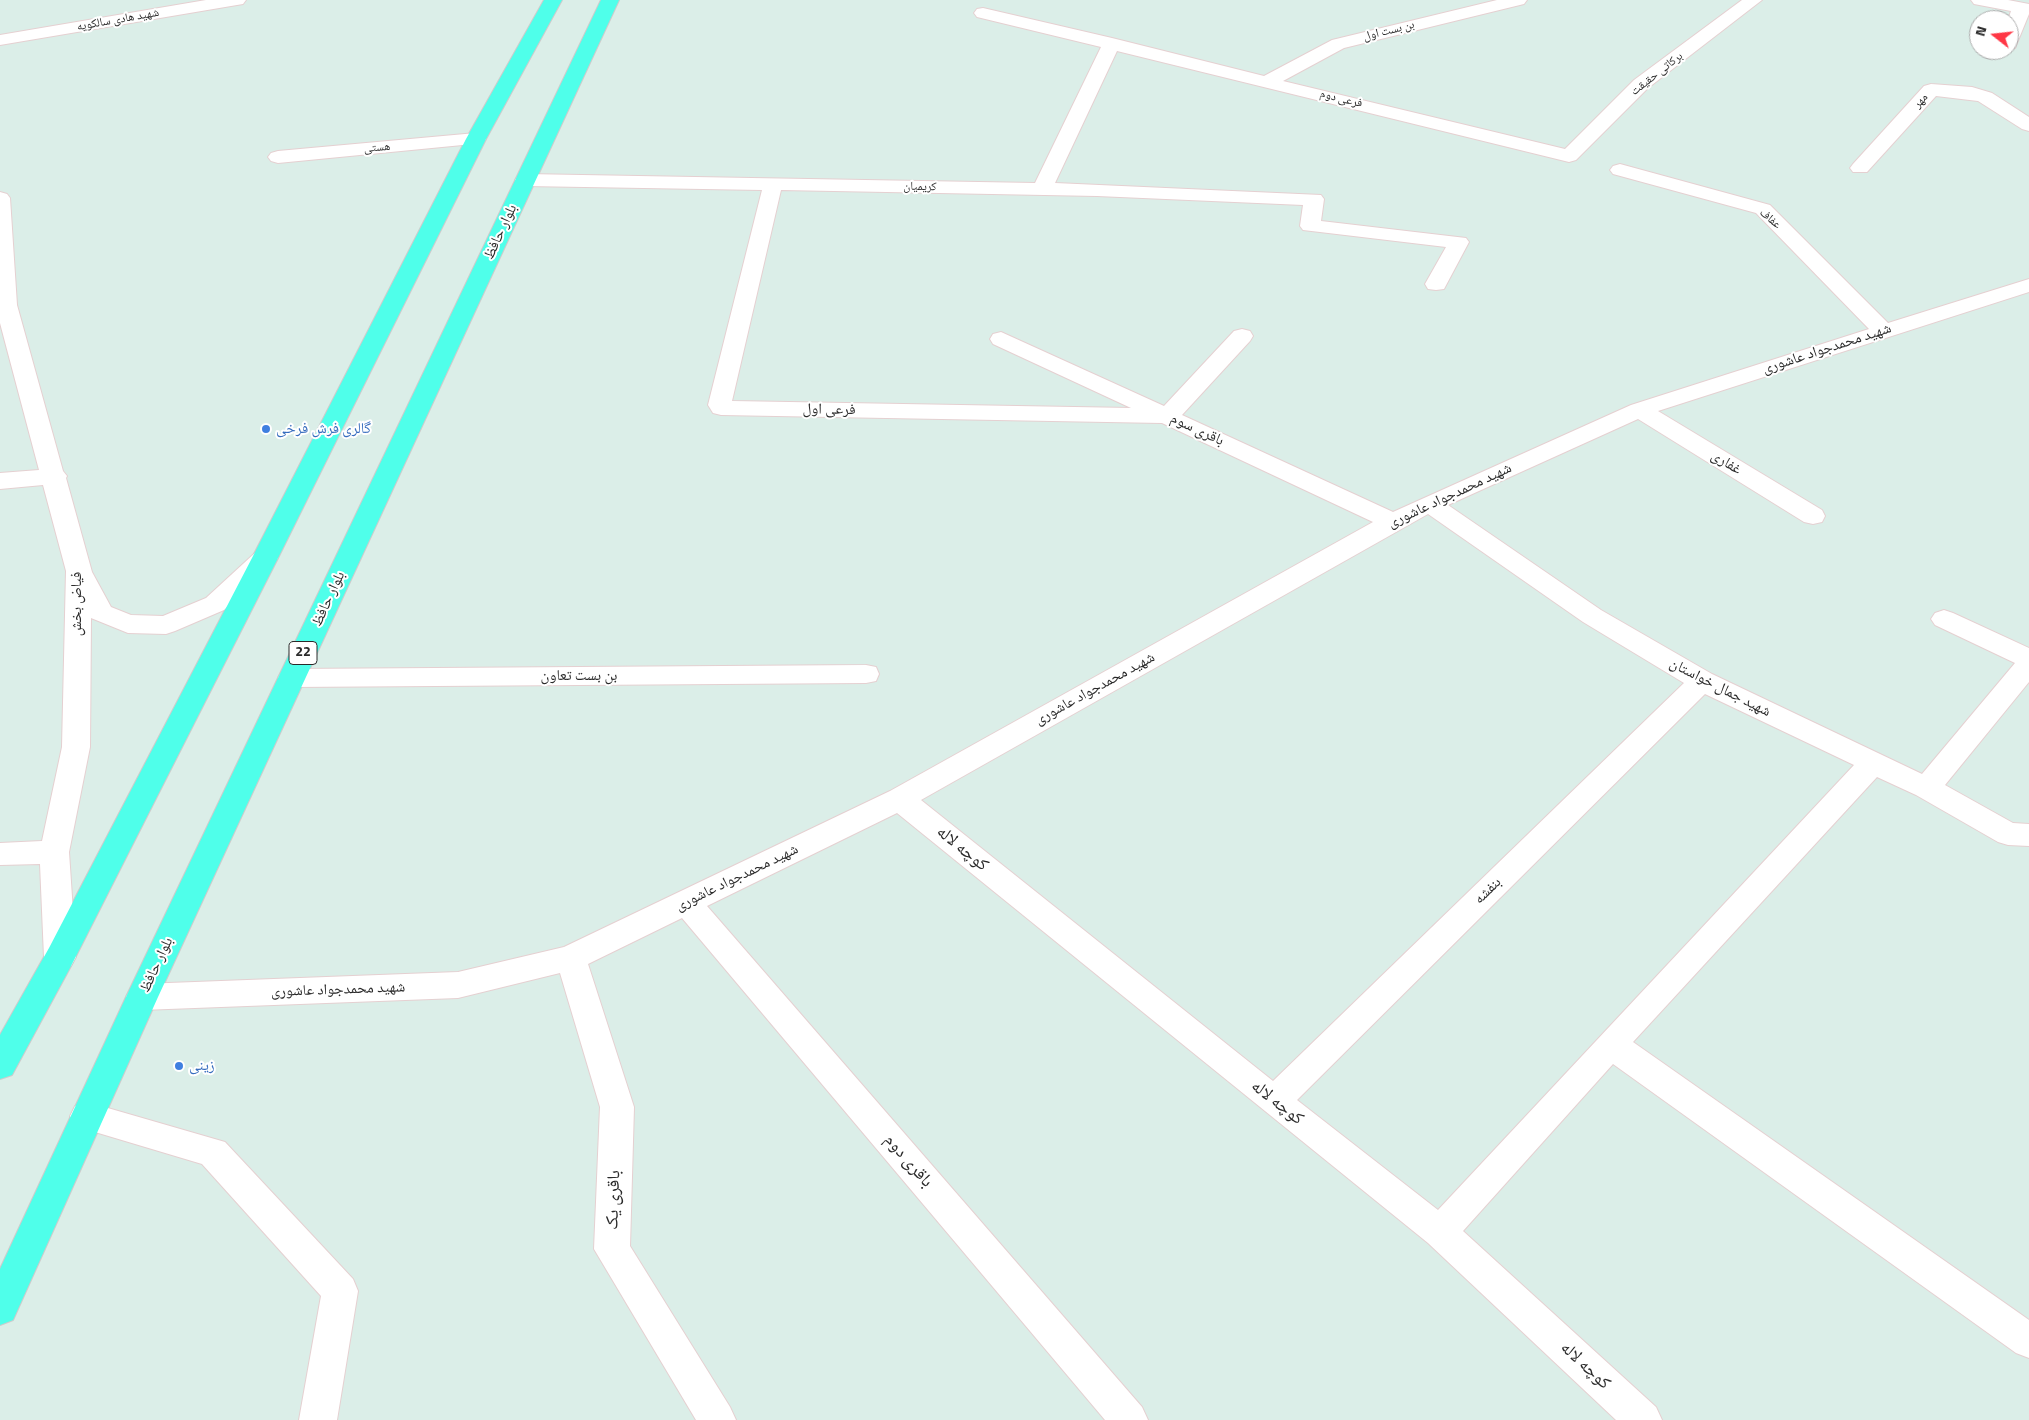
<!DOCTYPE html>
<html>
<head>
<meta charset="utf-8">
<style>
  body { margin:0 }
  #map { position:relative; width:2029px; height:1420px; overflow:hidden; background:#dbeee8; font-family:"Titillium Web",sans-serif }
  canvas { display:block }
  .north { position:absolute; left:1969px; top:10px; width:50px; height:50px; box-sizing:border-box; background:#fff; border:1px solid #aaa; border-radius:50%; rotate:286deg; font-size:14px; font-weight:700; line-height:20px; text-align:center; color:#2a2a2a }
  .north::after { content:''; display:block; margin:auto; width:18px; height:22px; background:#ff3745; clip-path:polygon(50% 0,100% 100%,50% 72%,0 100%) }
</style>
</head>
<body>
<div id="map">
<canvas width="2029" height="1420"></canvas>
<div class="north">N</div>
</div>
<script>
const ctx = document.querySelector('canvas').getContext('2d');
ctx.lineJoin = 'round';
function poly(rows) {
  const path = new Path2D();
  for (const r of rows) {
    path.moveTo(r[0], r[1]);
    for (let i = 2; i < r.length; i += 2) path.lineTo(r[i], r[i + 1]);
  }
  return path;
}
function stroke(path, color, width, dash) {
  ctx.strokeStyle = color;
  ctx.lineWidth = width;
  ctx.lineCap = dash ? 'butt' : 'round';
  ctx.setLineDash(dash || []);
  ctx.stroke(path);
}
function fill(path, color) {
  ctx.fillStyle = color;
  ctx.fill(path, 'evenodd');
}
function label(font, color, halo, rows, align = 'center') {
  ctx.font = font + ' "Titillium Web","Noto Naskh Arabic",sans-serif';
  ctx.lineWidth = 4;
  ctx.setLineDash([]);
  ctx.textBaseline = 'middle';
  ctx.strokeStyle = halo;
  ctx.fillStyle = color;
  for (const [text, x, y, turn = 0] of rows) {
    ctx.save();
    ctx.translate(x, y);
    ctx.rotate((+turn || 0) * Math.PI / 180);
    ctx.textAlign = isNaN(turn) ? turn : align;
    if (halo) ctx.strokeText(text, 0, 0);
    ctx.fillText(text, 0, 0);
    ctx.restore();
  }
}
const minor = poly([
  [206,0,246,0,243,4,237,5,0,45,0,35,206,0],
  [1497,0,1527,0,1524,4,1344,48,1283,81,1565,149,1634,80,1742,0,1762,0,1648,88,1576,160,1569,162,1117,51,1055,183,1321,195,1324,199,1321,221,1466,238,1469,242,1444,289,1436,290,1428,289,1425,284,1446,247,1303,230,1300,226,1303,205,1097,196,781,190,732,401,1131,408,993,344,990,339,993,334,1001,332,1164,406,1234,331,1242,329,1250,331,1253,336,1250,341,1182,415,1393,512,1631,405,1869,329,1756,213,1613,174,1610,170,1613,166,1620,164,1770,205,1888,323,2029,279,2029,292,1658,411,1822,510,1825,516,1822,522,1813,524,1804,522,1638,419,1448,505,1601,610,1712,674,1922,774,2015,663,1935,625,1931,619,1935,613,1944,610,1953,613,2029,648,2029,682,1945,785,2013,823,2029,824,2029,846,2008,845,1998,842,1916,795,1877,777,1633,1042,2029,1320,2029,1358,2016,1353,1613,1064,1463,1231,1656,1407,1662,1420,1616,1420,1428,1243,897,813,707,906,1142,1407,1148,1420,1105,1420,682,918,588,964,634,1107,630,1246,730,1407,736,1420,696,1420,594,1249,600,1107,560,973,458,998,142,1010,131,1006,126,997,131,988,142,984,458,972,564,947,890,791,1373,522,1162,423,721,415,713,413,708,405,762,190,525,186,518,184,515,180,518,176,525,174,1035,183,1101,47,977,17,974,13,977,9,983,8,1112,38,1264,76,1332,40,1497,0],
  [1428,514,1583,622,1684,683,1273,1081,921,800,1428,514],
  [1705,694,1854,765,1438,1210,1297,1100,1705,694],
  [1971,0,2008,0,2029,4,2029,14,2015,48,2009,49,2008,20,2011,11,1974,4,1971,0],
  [1931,84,1972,87,1992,93,2029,117,2029,131,2022,129,1978,101,1936,96,1867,172,1853,172,1850,168,1853,164,1924,86,1931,84],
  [476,133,483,135,486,139,483,143,278,163,271,161,268,157,271,153,278,151,476,133],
  [0,192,7,194,10,198,17,305,63,471,67,476,66,478,92,572,111,607,131,615,163,616,206,598,256,552,265,550,274,552,278,558,224,610,175,631,166,634,128,633,91,618,90,747,69,852,76,957,71,966,60,969,49,966,44,957,40,864,0,865,0,843,42,841,62,747,66,571,43,485,0,489,0,473,39,470,0,323,0,192],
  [866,665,876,667,879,674,876,681,866,683,292,687,282,685,278,678,282,671,292,669,866,665],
  [87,1102,225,1142,353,1279,358,1291,337,1420,299,1420,321,1296,202,1164,75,1126,70,1116,75,1106,87,1102]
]);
const major = poly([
  [544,0,562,0,486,139,278,558,71,966,12,1075,0,1079,0,1035,49,948,252,558,466,139,544,0],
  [601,0,619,0,158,997,13,1320,0,1325,0,1269,126,997,601,0]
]);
const markers = [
  [266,429,5,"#3f7fe0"],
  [179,1066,5,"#3f7fe0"]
];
const farStreetnames = [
  ["شهید هادی سالکویه",118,20,-10],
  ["بن بست اول",1389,31,-14],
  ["برکاتی حقیقت",1657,74,-38],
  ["فرعی دوم",1341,99,14],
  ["مهر",1921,101,-47],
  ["هستی",377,148,-5],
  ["کریمیان",920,187,1],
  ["عفاف",1770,219,40]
];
const shields = [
  [303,653,28]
];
const shieldNames = [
  ["22",303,653]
];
const streetNames = [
  ["بلوار حافظ",501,232,-65],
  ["شهید محمدجواد عاشوری",1827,349,-18],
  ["فرعی اول",829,410,1],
  ["باقری سوم",1197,430,25],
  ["غفاری",1726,463,31],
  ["شهید محمدجواد عاشوری",1450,496,-25],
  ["بلوار حافظ",329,599,-65],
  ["فیاض بخش",77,604,-90],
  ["بن‌ بست تعاون",579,676],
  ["شهید جمال خواستان",1720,688,27],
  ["شهید محمدجواد عاشوری",1095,689,-29],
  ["شهید محمدجواد عاشوری",737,878,-26],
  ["بنفشه",1488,891,-44],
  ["بلوار حافظ",157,965,-65],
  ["شهید محمدجواد عاشوری",338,990,-2]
];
const shopNames = [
  ["گالری فرش فرخی",276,429],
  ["زینی",189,1066]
];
const nearStreetnames = [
  ["کوچه لاله",962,849,39],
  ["کوچه لاله",1277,1103,38],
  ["باقری دوم",908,1161,49],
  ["باقری یک",614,1200,-88],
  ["کوچه لاله",1585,1366,43]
];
stroke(minor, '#e5d0d1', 2);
stroke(major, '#ccc', 2);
fill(minor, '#fff');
fill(major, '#4fffea');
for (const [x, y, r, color] of markers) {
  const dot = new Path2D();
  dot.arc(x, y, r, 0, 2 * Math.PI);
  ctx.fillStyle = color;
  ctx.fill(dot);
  stroke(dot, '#fff', 2);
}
label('12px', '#2a2a2a', '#fff', farStreetnames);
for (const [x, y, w] of shields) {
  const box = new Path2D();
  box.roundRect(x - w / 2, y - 11.5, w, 23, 4);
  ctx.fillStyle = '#fff';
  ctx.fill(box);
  stroke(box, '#2a2a2a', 1);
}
label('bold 14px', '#2a2a2a', null, shieldNames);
label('15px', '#2a2a2a', '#fff', streetNames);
label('15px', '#366cbe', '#fff', shopNames, 'left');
label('18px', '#2a2a2a', '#fff', nearStreetnames);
</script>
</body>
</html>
